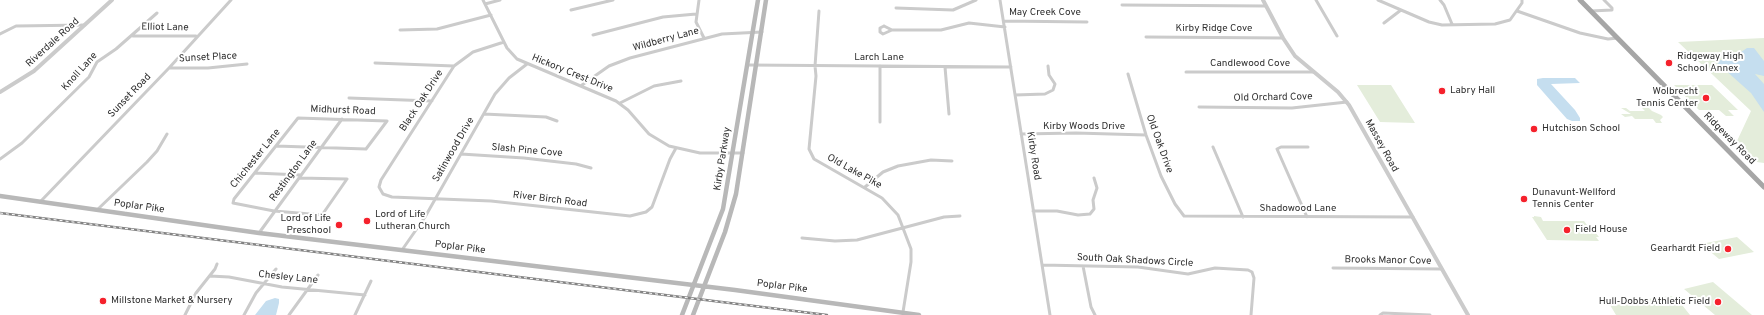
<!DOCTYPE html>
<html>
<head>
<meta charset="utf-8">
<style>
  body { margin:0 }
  canvas { display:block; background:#fff }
</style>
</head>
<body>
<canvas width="1764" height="315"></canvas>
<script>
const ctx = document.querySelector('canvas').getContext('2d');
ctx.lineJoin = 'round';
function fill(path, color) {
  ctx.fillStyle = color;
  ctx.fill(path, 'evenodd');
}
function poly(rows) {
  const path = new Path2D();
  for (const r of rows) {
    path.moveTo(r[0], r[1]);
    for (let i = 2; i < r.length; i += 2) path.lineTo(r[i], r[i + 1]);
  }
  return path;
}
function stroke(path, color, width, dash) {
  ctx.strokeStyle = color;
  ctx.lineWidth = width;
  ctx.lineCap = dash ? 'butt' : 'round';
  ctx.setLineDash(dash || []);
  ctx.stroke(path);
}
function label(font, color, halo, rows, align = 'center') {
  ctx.font = font + ' Overpass,sans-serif';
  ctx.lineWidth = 4;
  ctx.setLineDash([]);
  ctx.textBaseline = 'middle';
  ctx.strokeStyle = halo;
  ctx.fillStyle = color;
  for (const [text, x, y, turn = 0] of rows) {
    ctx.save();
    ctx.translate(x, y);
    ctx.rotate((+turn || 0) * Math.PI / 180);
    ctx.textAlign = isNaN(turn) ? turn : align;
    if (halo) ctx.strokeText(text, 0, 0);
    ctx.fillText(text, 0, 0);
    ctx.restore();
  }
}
const green = poly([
  [1764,38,1764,163,1757,162,1737,141,1751,111,1678,42],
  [1357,85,1391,85,1415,123,1380,122],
  [1674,85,1712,85,1738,110,1728,110,1734,116,1726,116,1719,110,1699,110],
  [1621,108,1626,108,1630,111,1645,111,1642,108,1649,108,1652,111,1661,115,1663,117,1660,120,1662,123,1656,123,1653,119,1635,119,1632,116,1625,117,1621,114,1631,114],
  [1534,216,1541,217,1543,221,1584,221,1587,225,1590,225,1599,237,1596,237,1599,241,1547,240,1532,217,1534,217],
  [1737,237,1754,252,1719,259,1701,244],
  [1713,282,1752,315,1715,315,1684,289],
  [1671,296,1678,300,1690,315,1616,315,1610,305,1628,304,1628,300,1663,298,1662,297]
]);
const water = poly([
  [1747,48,1754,48,1764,61,1764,76,1755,74,1764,84,1764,112,1751,93,1715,61,1731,59],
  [1543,78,1575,78,1580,83,1551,84,1575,110,1580,118,1580,121,1572,121,1567,119,1551,101,1537,85,1537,79],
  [275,298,279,299,279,303,276,315,255,315,266,301]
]);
const minor = poly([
  [483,0,507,48,517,59,616,101,628,110,649,134,669,146,700,153,743,153],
  [699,0,696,22,704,38],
  [1000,0,1050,315],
  [1316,0,1337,36],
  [1378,0,1429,22,1442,25,1495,24,1510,20,1522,3,1522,0],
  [1440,0,1444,5,1452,24],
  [485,4,500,0],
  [1122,5,1266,6],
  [896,8,953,10,976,0],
  [571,10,613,0],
  [819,11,815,66,816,76,809,149,814,159,882,198,898,215,911,249,911,262,903,312],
  [1517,11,1580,33,1608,39,1618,38],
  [1591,11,1612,10,1612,8,1604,0],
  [1004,21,1087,22],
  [1384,23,1401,10],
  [884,26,892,30,883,34,880,32,880,28,884,26],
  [400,30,437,29,491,15],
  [892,30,941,30,969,23,1005,27],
  [0,34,16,26,85,25],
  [593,35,663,17,696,14],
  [133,36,196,36],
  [1146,37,1283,38],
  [504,42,473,52,454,66,381,180,379,187,383,194,392,197,491,201,630,216,646,212,652,207,670,159,676,148],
  [375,63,454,66],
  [747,65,1011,67],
  [880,66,880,122],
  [945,67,949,114],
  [169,68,208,68,247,64],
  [1186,72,1313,72],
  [1128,74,1146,135,1161,176,1175,204,1184,216,1413,217],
  [582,85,609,66,630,58,722,34,762,32],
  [1015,95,1045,94,1053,90,1055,84,1049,75,1048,66],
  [349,98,432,101],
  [620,103,654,86,681,81],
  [1199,107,1292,108,1347,102],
  [484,114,546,117,557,121],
  [1021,134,1076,133,1146,135],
  [276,146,366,149,387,121],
  [1213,147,1243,217],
  [461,154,524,158,576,164,591,168],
  [0,159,22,143,89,77,97,62,116,49,157,13],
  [255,173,301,175],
  [299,178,347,179],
  [347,179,322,215,274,211,233,203,234,199,298,118,387,121],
  [865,187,883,172,898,166,931,160,952,161],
  [40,202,169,68,231,0],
  [97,210,147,162,157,151,167,134],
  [1033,211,1057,211,1078,215,1090,214,1094,209,1093,200,1097,188,1094,178],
  [1307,217,1277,149,1281,147,1308,147],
  [259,233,342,119],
  [802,238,835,241,857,240,944,217,960,216],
  [402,250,425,217,495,94,509,78,527,64],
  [1042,265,1138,267,1188,274,1215,268,1248,270,1252,272,1254,278,1251,315],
  [1083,266,1091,307,1095,315],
  [1333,268,1442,269],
  [210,276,229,277,282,287,365,295],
  [185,315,196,293,215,269,217,264],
  [244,315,256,293,276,269],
  [289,315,318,275],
  [355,315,371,281],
  [1380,315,1383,313,1430,315]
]);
const tertiary = poly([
  [1263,0,1283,38,1295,56,1338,92,1349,105,1468,315],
  [0,92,34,71,112,0]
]);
const secondary = poly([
  [0,196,259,233,735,290,919,315],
  [682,315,723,209,758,0],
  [693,315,725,232,736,194,766,0]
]);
const primary = poly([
  [1580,0,1764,187]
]);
const rail = poly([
  [0,213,827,315]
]);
const markers = [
  [1669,63,4,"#f5212c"],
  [1442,91,4,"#f5212c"],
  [1706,98,4,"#f5212c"],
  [1534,129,4,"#f5212c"],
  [1524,199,4,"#f5212c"],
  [367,221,4,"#f5212c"],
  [339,225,4,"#f5212c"],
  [1567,230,4,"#f5212c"],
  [1728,249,4,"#f5212c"],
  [103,301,4,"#f5212c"],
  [1718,302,4,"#f5212c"]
];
const streetNames = [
  ["May Creek Cove",1045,13],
  ["Elliot Lane",165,28,1],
  ["Kirby Ridge Cove",1214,29],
  ["Wildberry Lane",666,40,-15],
  ["Riverdale Road",53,43,-42],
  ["Sunset Place",208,58,-3],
  ["Larch Lane",879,58],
  ["Candlewood Cove",1250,64],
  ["Knoll Lane",80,72,-48],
  ["Hickory Crest Drive",572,74,22],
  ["Sunset Road",130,96,-46],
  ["Old Orchard Cove",1273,98,-1],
  ["Black Oak Drive",422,101,-57],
  ["Midhurst Road",343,111,2],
  ["Kirby Woods Drive",1084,127],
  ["Ridgeway Road",1729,139,45],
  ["Old Oak Drive",1159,144,70],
  ["Massey Road",1381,146,61],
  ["Satinwood Drive",454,150,-60],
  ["Slash Pine Cove",527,151,5],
  ["Kirby Road",1033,156,81],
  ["Chichester Lane",256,159,-51],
  ["Kirby Parkway",723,159,-81],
  ["Restington Lane",294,171,-54],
  ["Old Lake Pike",854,172,29],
  ["River Birch Road",550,200,7],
  ["Poplar Pike",139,207,8],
  ["Shadowood Lane",1298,209],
  ["Poplar Pike",460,248,7],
  ["South Oak Shadows Circle",1135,261,3],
  ["Brooks Manor Cove",1388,261,1],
  ["Chesley Lane",288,278,6],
  ["Poplar Pike",782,287,7]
];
const poiNames = [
  ["Ridgeway High",1677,57],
  ["School Annex",1677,69],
  ["Labry Hall",1450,91],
  ["Wolbrecht",1698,92,"right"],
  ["Tennis Center",1698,104,"right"],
  ["Hutchison School",1542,129],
  ["Dunavunt-Wellford",1532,193],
  ["Tennis Center",1532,205],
  ["Lord of Life",375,215],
  ["Lutheran Church",375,227],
  ["Lord of Life",331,219,"right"],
  ["Preschool",331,231,"right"],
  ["Field House",1575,230],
  ["Gearhardt Field",1720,249,"right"],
  ["Millstone Market & Nursery",111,301],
  ["Hull-Dobbs Athletic Field",1710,302,"right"]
];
fill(green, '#e4eddb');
fill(water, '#c5deef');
stroke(minor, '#cbcbcb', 3);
stroke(tertiary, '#cbcbcb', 4);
stroke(secondary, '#b8b8b8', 4.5);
stroke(primary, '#a6a6a6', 5);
stroke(rail, '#838383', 2.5);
stroke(rail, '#fff', 1, [3]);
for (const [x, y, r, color] of markers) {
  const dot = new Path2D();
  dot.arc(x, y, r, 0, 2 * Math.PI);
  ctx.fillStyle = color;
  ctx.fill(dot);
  stroke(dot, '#fff', 1.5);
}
label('10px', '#2e2e2e', '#fff', streetNames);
label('10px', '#2e2e2e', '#fff', poiNames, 'left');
</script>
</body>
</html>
